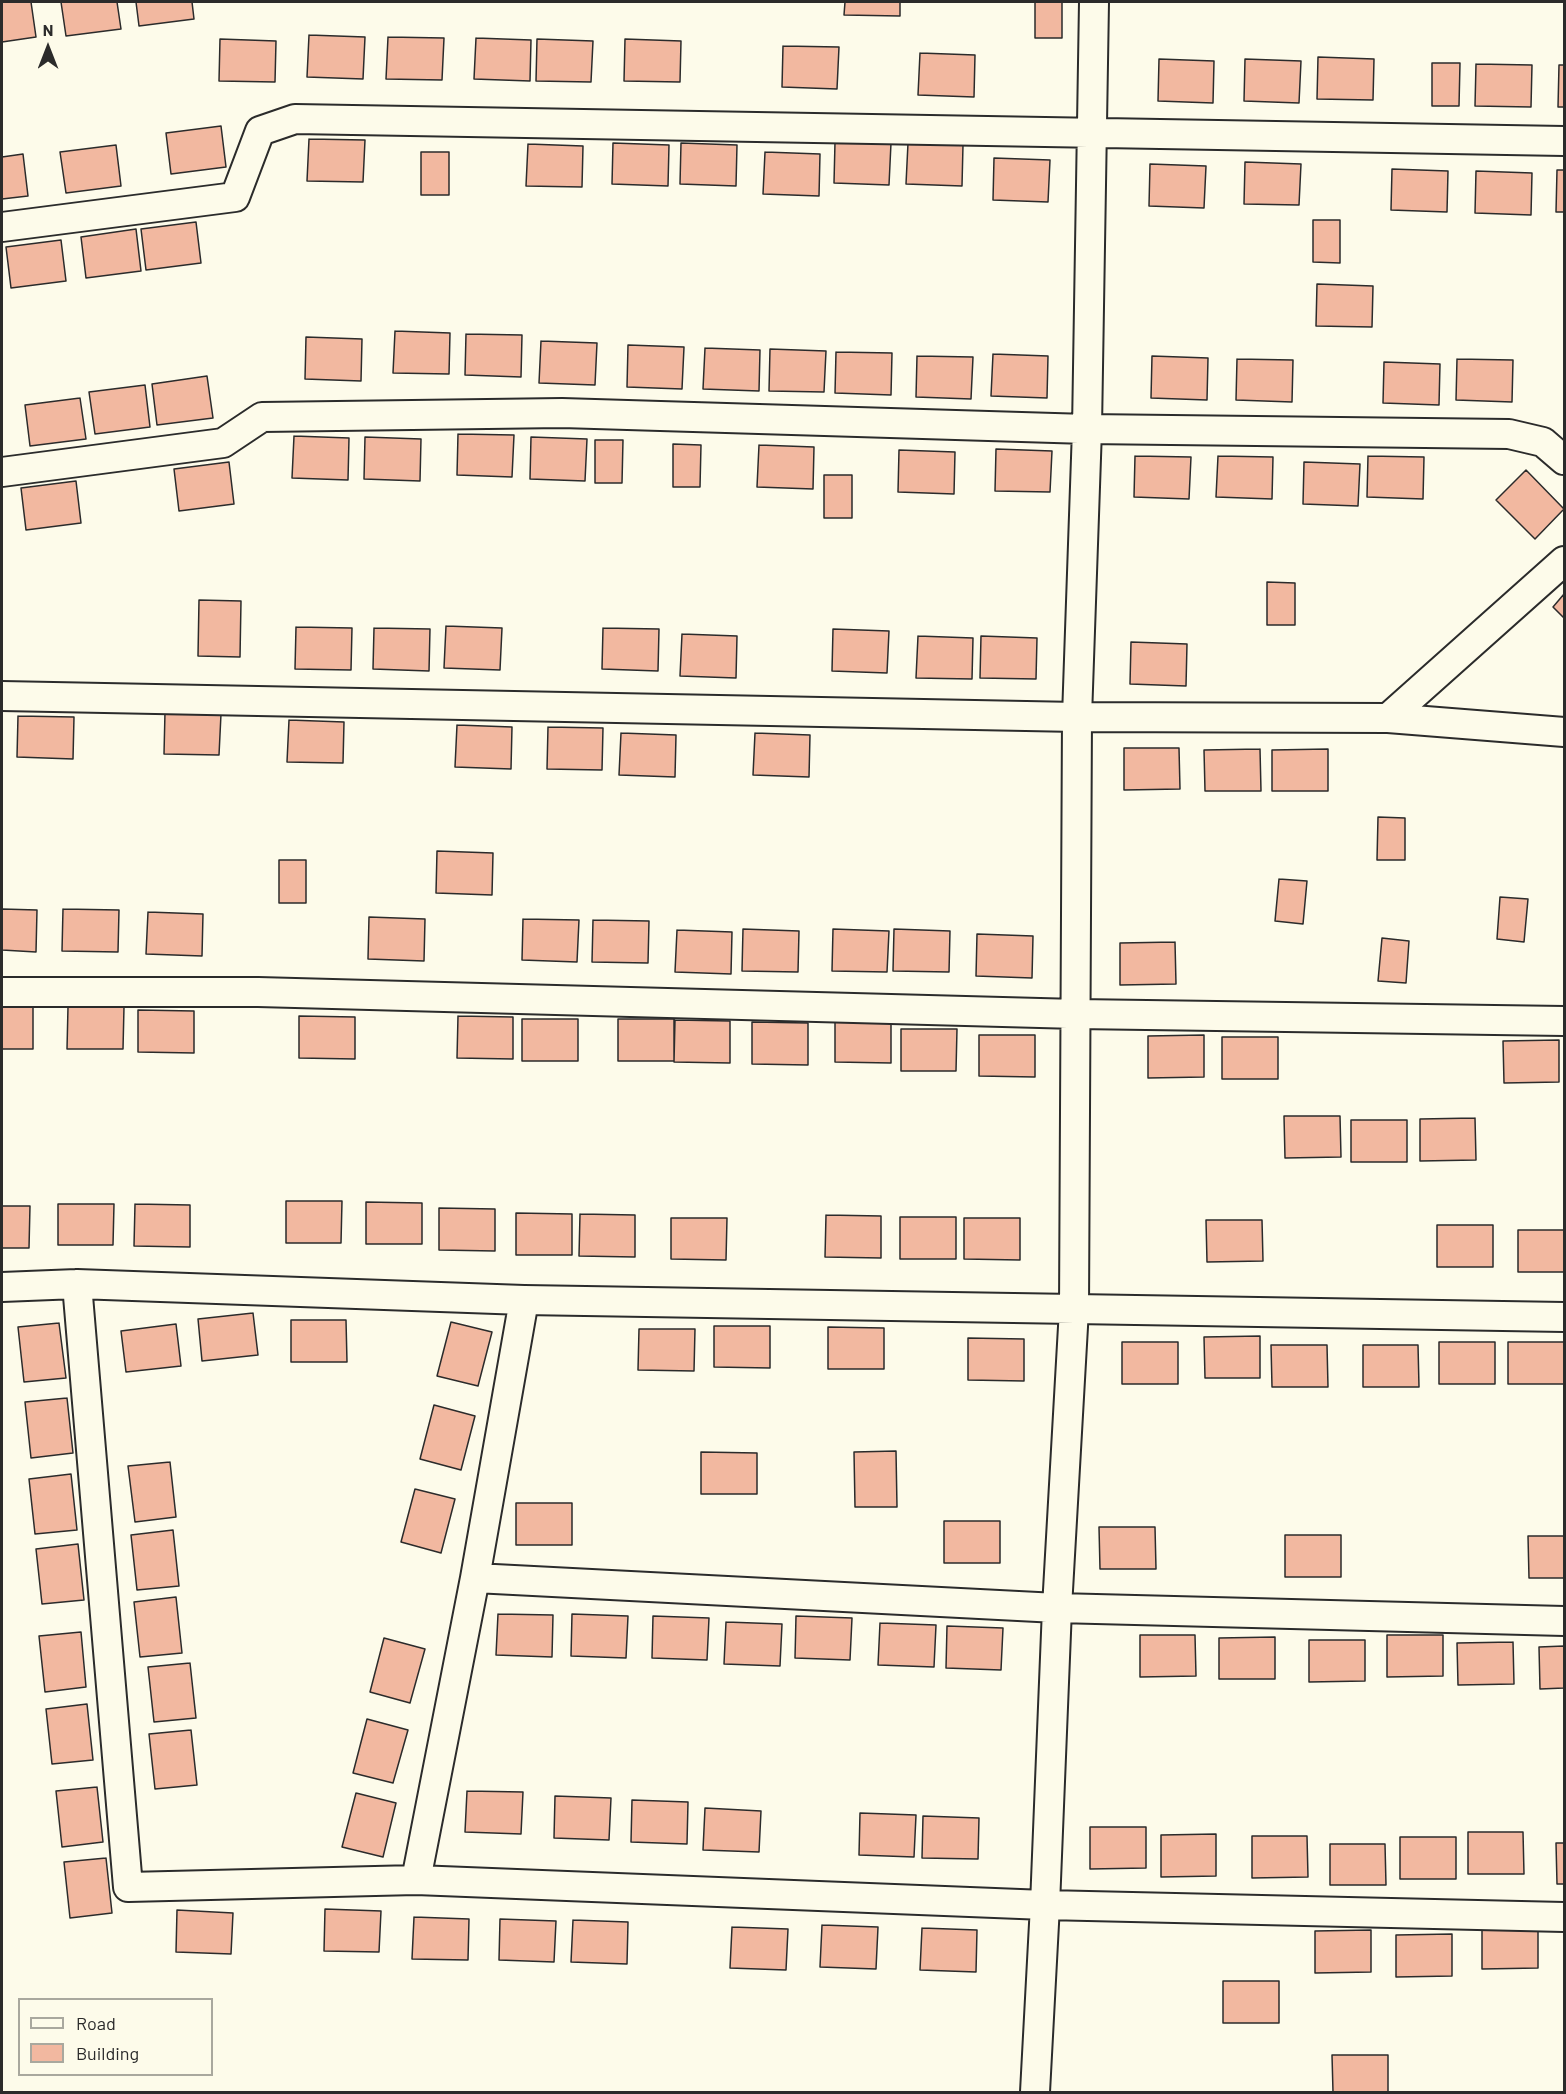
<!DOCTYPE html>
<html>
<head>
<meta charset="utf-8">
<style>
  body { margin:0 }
  #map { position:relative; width:1566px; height:2094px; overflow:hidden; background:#fdfbea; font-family:Barlow,sans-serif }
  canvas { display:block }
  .frame { position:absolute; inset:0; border:3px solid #2b2b2b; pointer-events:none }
  .legend { position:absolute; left:18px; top:1998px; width:195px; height:78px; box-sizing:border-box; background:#fdfbea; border:2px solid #a9a89e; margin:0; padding:8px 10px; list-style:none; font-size:18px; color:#2b2b2b }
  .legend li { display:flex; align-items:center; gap:12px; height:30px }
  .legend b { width:30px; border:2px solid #a9a89e }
  .north { position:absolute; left:18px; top:18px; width:60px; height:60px; -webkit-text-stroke:4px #fdfbea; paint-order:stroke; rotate:0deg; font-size:16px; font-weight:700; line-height:24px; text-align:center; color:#2b2b2b }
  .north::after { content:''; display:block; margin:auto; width:21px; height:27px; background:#2b2b2b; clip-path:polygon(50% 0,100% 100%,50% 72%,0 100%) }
</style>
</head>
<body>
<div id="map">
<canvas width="1566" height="2094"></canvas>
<div class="frame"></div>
<ul class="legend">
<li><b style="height:8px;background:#fdfbea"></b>Road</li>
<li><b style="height:16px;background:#f2b8a0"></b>Building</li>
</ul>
<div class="north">N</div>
</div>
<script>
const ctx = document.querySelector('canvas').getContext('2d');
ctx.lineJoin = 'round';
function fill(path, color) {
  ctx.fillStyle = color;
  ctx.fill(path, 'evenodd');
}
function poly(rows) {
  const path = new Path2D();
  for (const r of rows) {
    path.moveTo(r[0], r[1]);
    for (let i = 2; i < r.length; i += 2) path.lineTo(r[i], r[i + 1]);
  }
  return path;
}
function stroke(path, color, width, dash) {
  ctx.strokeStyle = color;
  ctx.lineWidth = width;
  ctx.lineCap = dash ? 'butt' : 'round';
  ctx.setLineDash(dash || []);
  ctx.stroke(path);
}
const building = poly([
  [2,2,31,2,36,37,2,42,2,2],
  [61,2,117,2,121,29,66,36,61,2],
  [136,2,192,2,194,19,139,26,136,2],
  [845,2,900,2,900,16,844,15,845,2],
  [1035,2,1062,2,1062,38,1035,38,1035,2],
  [309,35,365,37,363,79,307,77,309,35],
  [388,37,444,38,442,80,386,79,388,37],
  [476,38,531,40,530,81,474,79,476,38],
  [220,39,276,41,275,82,219,81,220,39],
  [537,39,593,41,591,82,536,81,537,39],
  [625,39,681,41,680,82,624,81,625,39],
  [783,46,839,47,837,89,782,87,783,46],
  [920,53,975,55,974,97,918,95,920,53],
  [1318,57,1374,59,1373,100,1317,99,1318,57],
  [1159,59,1214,61,1213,103,1158,101,1159,59],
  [1245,59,1301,61,1299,103,1244,101,1245,59],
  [1432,63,1460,63,1459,106,1432,106,1432,63],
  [1476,64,1532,65,1531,107,1475,106,1476,64],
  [1559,65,1564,65,1564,107,1558,107,1559,65],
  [221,126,226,167,171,174,166,133,221,126],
  [309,139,365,140,363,182,307,181,309,139],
  [835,142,891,143,889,185,834,183,835,142],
  [613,143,669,145,668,186,612,184,613,143],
  [681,143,737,145,736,186,680,184,681,143],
  [908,143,963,145,962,186,906,184,908,143],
  [528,144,583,146,582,187,526,186,528,144],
  [116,145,121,186,66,193,60,152,116,145],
  [421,152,449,152,449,195,421,195,421,152],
  [765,152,820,154,819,196,763,194,765,152],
  [23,154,28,196,2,199,2,157,23,154],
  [994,158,1050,160,1048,202,993,200,994,158],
  [1245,162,1301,164,1299,205,1244,204,1245,162],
  [1150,164,1206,166,1204,208,1149,206,1150,164],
  [1392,169,1448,171,1447,212,1391,210,1392,169],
  [1557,170,1564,170,1564,212,1556,212,1557,170],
  [1476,171,1532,173,1531,215,1475,213,1476,171],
  [1313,220,1340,220,1340,263,1313,262,1313,220],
  [196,222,201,263,146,270,141,229,196,222],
  [136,229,141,271,86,278,81,237,136,229],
  [61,240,66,281,11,288,6,247,61,240],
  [1317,284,1373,286,1372,327,1316,326,1317,284],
  [395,331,450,333,449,374,393,373,395,331],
  [466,334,522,335,521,377,465,375,466,334],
  [306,337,362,339,361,381,305,379,306,337],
  [541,341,597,343,595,385,539,383,541,341],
  [628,345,684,347,682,389,627,387,628,345],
  [705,348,760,350,759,391,703,389,705,348],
  [770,349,826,351,824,392,769,391,770,349],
  [836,352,892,353,891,395,835,393,836,352],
  [993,354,1048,356,1047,398,991,396,993,354],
  [917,356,973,357,971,399,916,397,917,356],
  [1152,356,1208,358,1207,400,1151,398,1152,356],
  [1237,359,1293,360,1292,402,1236,400,1237,359],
  [1457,359,1513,360,1512,402,1456,400,1457,359],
  [1384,362,1440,364,1439,405,1383,403,1384,362],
  [207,376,213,418,157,425,152,384,207,376],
  [145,385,150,427,95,434,89,392,145,385],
  [80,398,86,439,30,446,25,405,80,398],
  [458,434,514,435,512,477,457,475,458,434],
  [294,436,349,438,348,480,292,478,294,436],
  [365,437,421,439,420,481,364,479,365,437],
  [531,437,587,439,585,481,530,479,531,437],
  [595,440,623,440,622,483,595,483,595,440],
  [673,444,701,445,700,487,673,487,673,444],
  [759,445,814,447,813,489,757,487,759,445],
  [996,449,1052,451,1050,492,995,491,996,449],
  [899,450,955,452,954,494,898,492,899,450],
  [1135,456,1191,457,1189,499,1134,497,1135,456],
  [1218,456,1273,457,1272,499,1216,497,1218,456],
  [1368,456,1424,457,1423,499,1367,497,1368,456],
  [229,462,234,504,179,511,174,469,229,462],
  [1304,462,1360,464,1358,506,1303,504,1304,462],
  [1526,470,1564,509,1535,539,1496,500,1526,470],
  [824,475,852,475,852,518,824,518,824,475],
  [76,481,81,523,26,530,21,488,76,481],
  [1267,582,1295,583,1295,625,1267,625,1267,582],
  [1564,594,1564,618,1553,607,1564,594],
  [199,600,241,601,240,657,198,656,199,600],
  [446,626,502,628,500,670,444,668,446,626],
  [296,627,352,628,351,670,295,669,296,627],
  [374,628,430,629,429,671,373,669,374,628],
  [603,628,659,629,658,671,602,669,603,628],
  [833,629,889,631,887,673,832,671,833,629],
  [682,634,737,636,736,678,680,676,682,634],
  [918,636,973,638,972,679,916,678,918,636],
  [981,636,1037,638,1036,679,980,678,981,636],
  [1131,642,1187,644,1186,686,1130,684,1131,642],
  [165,712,221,714,219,755,164,754,165,712],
  [18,716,74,717,73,759,17,757,18,716],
  [289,720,344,722,343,763,287,762,289,720],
  [457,725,512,727,511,769,455,767,457,725],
  [548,727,603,728,602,770,547,769,548,727],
  [621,733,676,735,675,777,619,775,621,733],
  [755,733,810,735,809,777,753,775,755,733],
  [1124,748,1179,748,1180,789,1124,790,1124,748],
  [1260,749,1261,791,1205,791,1204,750,1260,749],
  [1328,749,1328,791,1272,791,1272,750,1328,749],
  [1378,817,1405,818,1405,860,1377,860,1378,817],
  [437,851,493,853,492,895,436,893,437,851],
  [279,860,306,860,306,903,279,903,279,860],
  [1279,879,1307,881,1303,924,1275,921,1279,879],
  [1500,897,1528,899,1524,942,1497,939,1500,897],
  [2,909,37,910,36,952,2,950,2,909],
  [63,909,119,910,118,952,62,951,63,909],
  [148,912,203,914,202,956,146,954,148,912],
  [369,917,425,919,424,961,368,959,369,917],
  [523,919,579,920,577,962,522,960,523,919],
  [593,920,649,921,648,963,592,962,593,920],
  [743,929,799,931,798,972,742,971,743,929],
  [833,929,889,931,887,972,832,971,833,929],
  [894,929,950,931,949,972,893,971,894,929],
  [677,930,732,932,731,974,675,972,677,930],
  [977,934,1033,936,1032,978,976,976,977,934],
  [1382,938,1409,941,1406,983,1378,981,1382,938],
  [1175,942,1176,984,1120,985,1120,943,1175,942],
  [2,1007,33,1007,33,1049,2,1049,2,1007],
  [68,1007,124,1007,123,1049,67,1049,68,1007],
  [138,1010,194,1011,194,1053,138,1052,138,1010],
  [299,1016,355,1017,355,1059,299,1058,299,1016],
  [458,1016,513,1017,513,1059,457,1058,458,1016],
  [522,1019,578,1019,578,1061,522,1061,522,1019],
  [618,1019,674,1019,674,1061,618,1061,618,1019],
  [675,1020,730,1021,730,1063,674,1062,675,1020],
  [835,1020,891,1021,891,1063,835,1062,835,1020],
  [752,1022,808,1023,808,1065,752,1064,752,1022],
  [901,1029,957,1029,956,1071,901,1071,901,1029],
  [979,1035,1035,1035,1035,1077,979,1076,979,1035],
  [1204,1035,1204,1077,1148,1078,1148,1036,1204,1035],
  [1222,1037,1278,1037,1278,1079,1222,1079,1222,1037],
  [1559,1040,1559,1082,1504,1083,1503,1041,1559,1040],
  [1284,1116,1340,1116,1341,1157,1285,1158,1284,1116],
  [1475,1118,1476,1160,1420,1161,1420,1119,1475,1118],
  [1351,1120,1407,1120,1407,1162,1351,1162,1351,1120],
  [286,1201,342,1201,341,1243,286,1243,286,1201],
  [366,1202,422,1203,422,1244,366,1244,366,1202],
  [58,1204,114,1204,113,1245,58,1245,58,1204],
  [135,1204,190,1205,190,1247,134,1246,135,1204],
  [2,1206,30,1206,29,1248,2,1248,2,1206],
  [439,1208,495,1209,495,1251,439,1250,439,1208],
  [516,1213,572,1214,572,1255,516,1255,516,1213],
  [580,1214,635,1215,635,1257,579,1256,580,1214],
  [826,1215,881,1216,881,1258,825,1257,826,1215],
  [900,1217,956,1217,956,1259,900,1259,900,1217],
  [671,1218,727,1218,726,1260,671,1259,671,1218],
  [964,1218,1020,1218,1020,1260,964,1259,964,1218],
  [1206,1220,1262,1220,1263,1261,1207,1262,1206,1220],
  [1437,1225,1493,1225,1493,1267,1437,1267,1437,1225],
  [1518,1230,1564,1230,1564,1272,1518,1272,1518,1230],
  [253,1313,258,1355,202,1361,198,1319,253,1313],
  [291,1320,346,1320,347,1362,291,1362,291,1320],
  [451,1322,492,1332,478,1386,437,1376,451,1322],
  [59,1323,66,1378,24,1382,18,1327,59,1323],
  [176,1324,181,1366,126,1372,121,1331,176,1324],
  [714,1326,770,1326,770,1368,714,1367,714,1326],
  [828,1327,884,1328,884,1369,828,1369,828,1327],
  [639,1329,695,1329,694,1371,638,1370,639,1329],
  [1260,1336,1260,1378,1205,1378,1204,1337,1260,1336],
  [968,1338,1024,1339,1024,1381,968,1380,968,1338],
  [1122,1342,1178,1342,1178,1384,1122,1384,1122,1342],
  [1439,1342,1495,1342,1495,1384,1439,1384,1439,1342],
  [1508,1342,1564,1342,1564,1384,1508,1384,1508,1342],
  [1271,1345,1327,1345,1328,1387,1272,1387,1271,1345],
  [1363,1345,1418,1345,1419,1387,1363,1387,1363,1345],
  [67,1398,73,1453,31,1458,25,1402,67,1398],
  [434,1405,475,1416,461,1470,420,1459,434,1405],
  [896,1451,897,1507,855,1507,854,1452,896,1451],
  [701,1452,757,1453,757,1494,701,1494,701,1452],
  [170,1462,176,1517,135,1522,128,1466,170,1462],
  [71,1474,77,1530,35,1534,29,1479,71,1474],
  [415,1489,455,1499,441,1553,401,1542,415,1489],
  [516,1503,572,1503,572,1545,516,1545,516,1503],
  [944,1521,1000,1521,1000,1563,944,1563,944,1521],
  [1099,1527,1155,1527,1156,1569,1100,1569,1099,1527],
  [173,1530,179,1586,137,1590,131,1535,173,1530],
  [1285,1535,1341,1535,1341,1577,1285,1577,1285,1535],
  [1528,1536,1564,1536,1564,1578,1529,1578,1528,1536],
  [78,1544,84,1600,42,1604,36,1549,78,1544],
  [176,1597,182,1653,140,1657,134,1602,176,1597],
  [498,1614,553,1615,552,1657,496,1655,498,1614],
  [572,1614,628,1616,626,1658,571,1656,572,1614],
  [653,1616,709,1618,707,1660,652,1658,653,1616],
  [796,1616,852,1618,850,1660,795,1658,796,1616],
  [726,1622,782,1624,780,1666,724,1664,726,1622],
  [880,1623,936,1625,934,1667,878,1665,880,1623],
  [947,1626,1003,1628,1001,1670,946,1668,947,1626],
  [81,1632,86,1687,45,1692,39,1636,81,1632],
  [1140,1635,1195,1635,1196,1676,1140,1677,1140,1635],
  [1387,1635,1443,1635,1443,1676,1387,1677,1387,1635],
  [1275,1637,1275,1679,1219,1679,1219,1638,1275,1637],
  [384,1638,425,1649,410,1703,370,1692,384,1638],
  [1309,1640,1365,1640,1365,1681,1309,1682,1309,1640],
  [1513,1642,1514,1684,1458,1685,1457,1643,1513,1642],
  [1564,1646,1564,1688,1540,1689,1539,1647,1564,1646],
  [190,1663,196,1718,154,1722,148,1667,190,1663],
  [87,1704,93,1760,52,1764,46,1709,87,1704],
  [367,1719,408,1730,393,1783,353,1773,367,1719],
  [191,1730,197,1785,155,1789,149,1734,191,1730],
  [97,1787,103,1842,62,1847,56,1791,97,1787],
  [467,1791,523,1792,521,1834,465,1832,467,1791],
  [356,1793,396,1803,383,1857,342,1847,356,1793],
  [555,1796,611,1798,609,1840,554,1838,555,1796],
  [632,1800,688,1802,687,1844,631,1842,632,1800],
  [705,1808,761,1811,759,1852,703,1850,705,1808],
  [860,1813,916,1815,914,1857,859,1855,860,1813],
  [923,1816,979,1818,978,1859,922,1858,923,1816],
  [1090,1827,1146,1827,1146,1868,1090,1869,1090,1827],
  [1468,1832,1523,1832,1524,1874,1468,1874,1468,1832],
  [1216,1834,1216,1876,1161,1877,1161,1835,1216,1834],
  [1252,1836,1307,1836,1308,1877,1252,1878,1252,1836],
  [1400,1837,1456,1837,1456,1879,1400,1879,1400,1837],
  [1556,1843,1564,1843,1564,1884,1557,1884,1556,1843],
  [1330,1844,1385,1844,1386,1885,1330,1885,1330,1844],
  [106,1858,112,1913,70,1918,64,1862,106,1858],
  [325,1909,381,1911,379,1952,324,1951,325,1909],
  [177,1910,233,1913,231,1954,176,1952,177,1910],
  [414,1917,469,1919,468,1960,412,1959,414,1917],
  [500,1919,556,1921,554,1962,499,1960,500,1919],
  [573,1920,628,1922,627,1964,571,1962,573,1920],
  [822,1925,878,1927,876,1969,820,1967,822,1925],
  [732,1927,788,1929,786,1970,730,1968,732,1927],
  [1482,1927,1538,1927,1538,1968,1482,1969,1482,1927],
  [922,1928,977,1930,976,1972,920,1970,922,1928],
  [1371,1930,1371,1972,1315,1973,1315,1931,1371,1930],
  [1452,1934,1452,1976,1396,1977,1396,1935,1452,1934],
  [1223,1981,1279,1981,1279,2023,1223,2023,1223,1981],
  [1332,2055,1388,2055,1388,2092,1333,2092,1332,2055]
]);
const minor = poly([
  [2,227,235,197,260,131,295,119,1564,141],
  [2,472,223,443,262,417,562,413,1087,429,1509,434,1543,442,1564,460],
  [2,696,1077,717,1388,718,1564,732],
  [1388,718,1564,561],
  [2,992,258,992,1077,1014,1564,1021],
  [77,1284,128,1887,416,1880,1045,1905,1564,1917],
  [2,1287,77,1284,524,1300,1564,1317],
  [475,1578,1057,1608,1564,1621],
  [416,1880,475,1578,524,1300],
  [1035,2092,1045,1905,1057,1608,1074,1309,1077,717,1087,429,1094,2]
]);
fill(building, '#f2b8a0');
stroke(building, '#2b2b2b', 1.5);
stroke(minor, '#2b2b2b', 32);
stroke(minor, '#fdfbea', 28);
</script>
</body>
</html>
